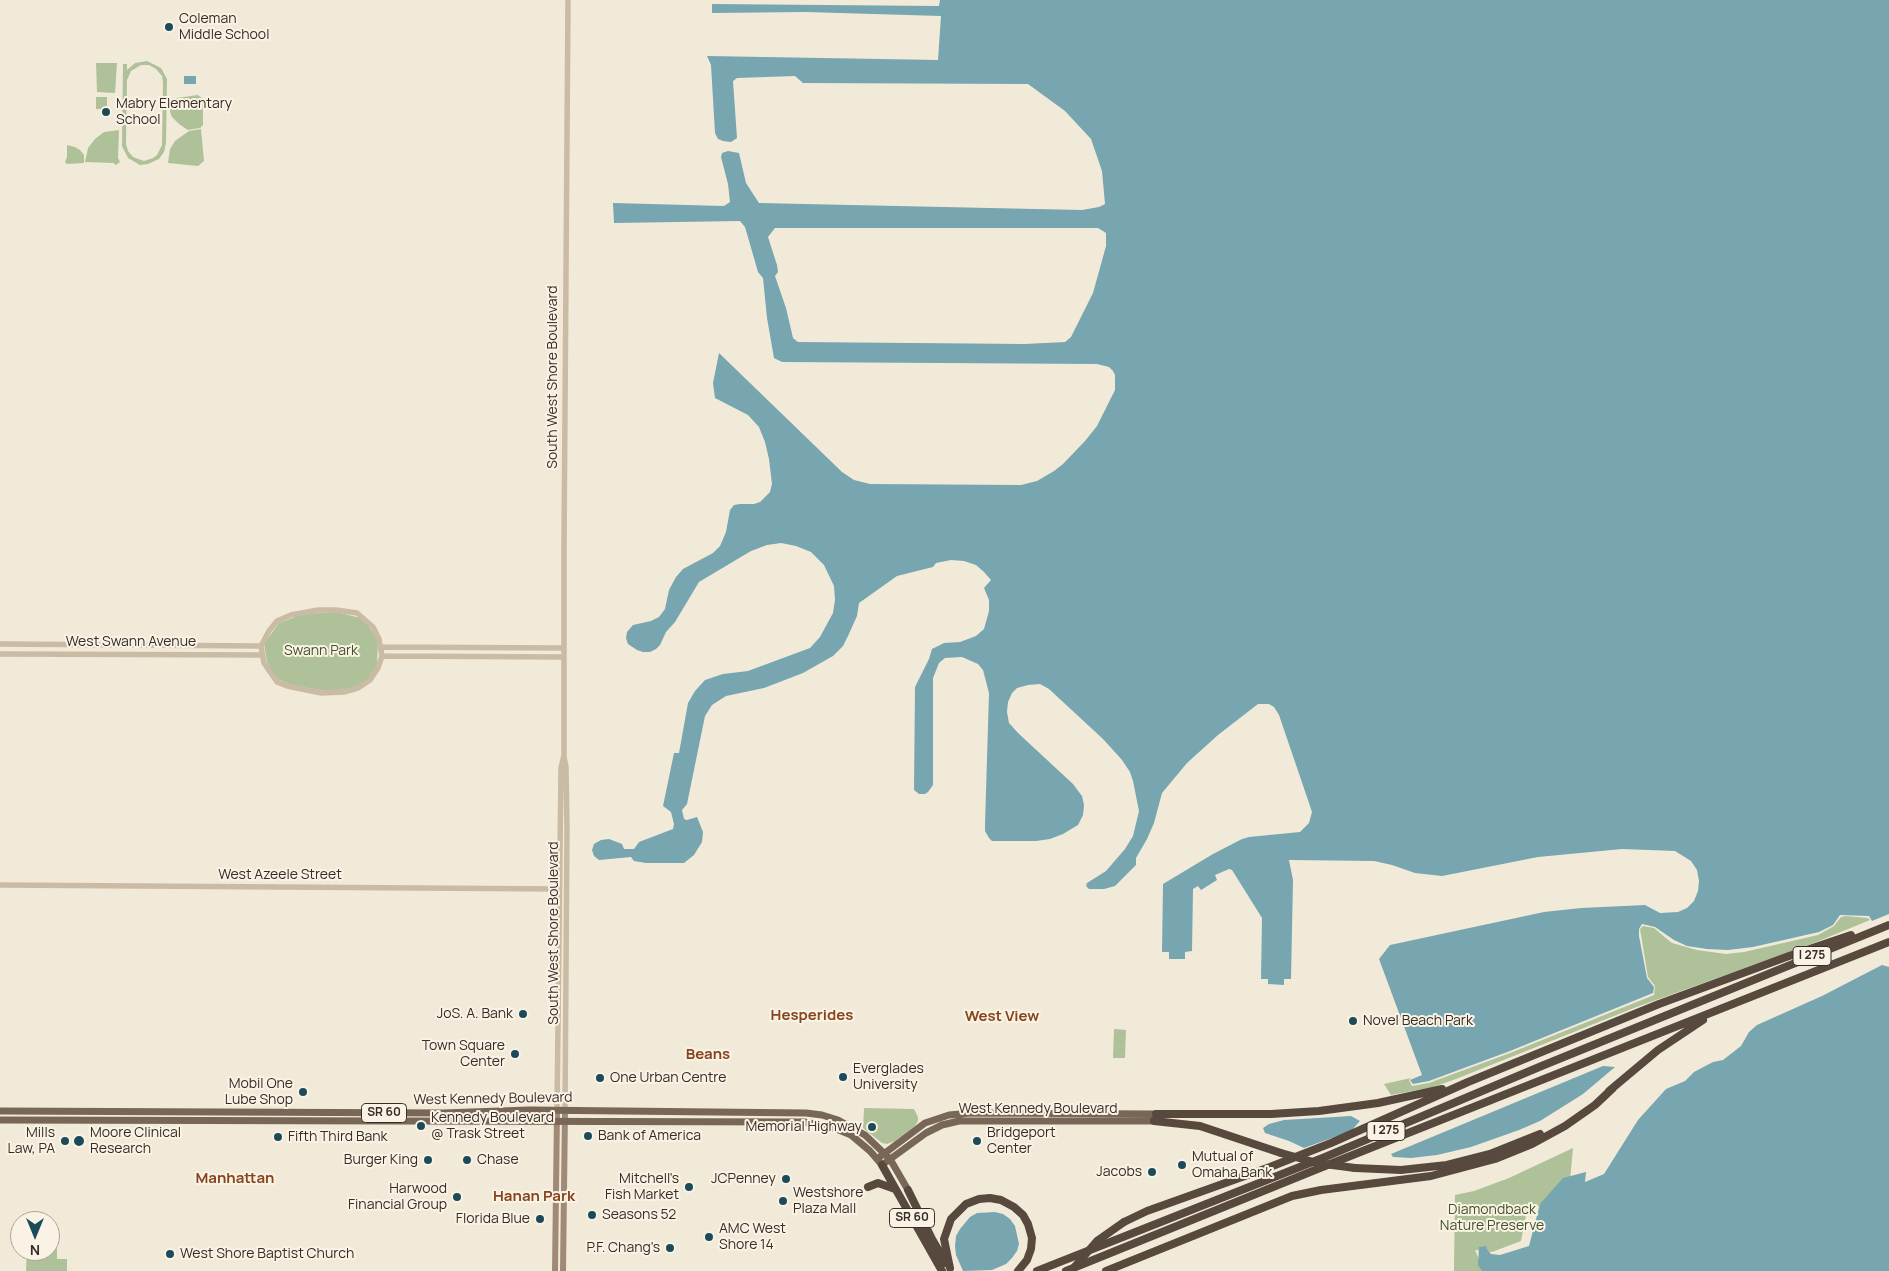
<!DOCTYPE html>
<html>
<head>
<meta charset="utf-8">
<style>
  body { margin:0 }
  #map { position:relative; width:1889px; height:1271px; overflow:hidden; background:#f2ead9; font-family:Manrope,sans-serif }
  canvas { display:block }
  .north { position:absolute; left:10px; top:1211px; width:50px; height:50px; box-sizing:border-box; background:#faf3e5; border:1px solid #aca499; border-radius:50%; rotate:180deg; font-size:14px; font-weight:700; line-height:20px; text-align:center; color:#362d26 }
  .north::after { content:''; display:block; margin:auto; width:18px; height:22px; background:#1b4b58; clip-path:polygon(50% 0,100% 100%,50% 72%,0 100%) }
</style>
</head>
<body>
<div id="map">
<canvas width="1889" height="1271"></canvas>
<div class="north">N</div>
</div>
<script>
const ctx = document.querySelector('canvas').getContext('2d');
ctx.lineJoin = 'round';
function fill(path, color) {
  ctx.fillStyle = color;
  ctx.fill(path, 'evenodd');
}
function poly(rows) {
  const path = new Path2D();
  for (const r of rows) {
    path.moveTo(r[0], r[1]);
    for (let i = 2; i < r.length; i += 2) path.lineTo(r[i], r[i + 1]);
  }
  return path;
}
function stroke(path, color, width, dash) {
  ctx.strokeStyle = color;
  ctx.lineWidth = width;
  ctx.lineCap = dash ? 'butt' : 'round';
  ctx.setLineDash(dash || []);
  ctx.stroke(path);
}
function label(font, color, halo, rows, align = 'center') {
  ctx.font = font + ' Manrope,sans-serif';
  ctx.lineWidth = 4;
  ctx.setLineDash([]);
  ctx.textBaseline = 'middle';
  ctx.strokeStyle = halo;
  ctx.fillStyle = color;
  for (const [text, x, y, turn = 0] of rows) {
    ctx.save();
    ctx.translate(x, y);
    ctx.rotate((+turn || 0) * Math.PI / 180);
    ctx.textAlign = isNaN(turn) ? turn : align;
    if (halo) ctx.strokeText(text, 0, 0);
    ctx.fillText(text, 0, 0);
    ctx.restore();
  }
}
const green = poly([
  [147,61,161,68,167,79,166,143,164,152,159,159,148,164,140,165,128,158,122,146,123,64,127,64,127,70,135,63],
  [141,65,149,65,156,69,162,76,163,83,162,145,157,155,153,158,144,161,133,157,128,151,126,144,127,80,131,71],
  [96,63,117,63,115,93,97,92],
  [198,95,203,99,203,125,200,128,188,130,179,124,172,117,170,112,170,99],
  [96,97,107,97,107,109,96,109],
  [201,129,204,161,198,166,168,163,170,149,175,141,189,131],
  [119,130,118,158,120,162,116,165,113,163,85,162,88,148,95,139,104,132],
  [67,145,75,147,80,150,84,155,84,163,67,164,65,162,67,157],
  [337,612,364,619,378,640,377,667,368,679,357,687,340,690,318,690,289,684,275,678,267,662,264,644,279,623,303,614],
  [1846,916,1868,918,1870,920,1814,943,1634,1008,1456,1079,1433,1087,1391,1095,1384,1084,1411,1078,1409,1080,1412,1086,1429,1083,1510,1053,1654,995,1655,986,1648,977,1640,929,1643,926,1654,928,1672,943,1697,950,1726,954,1744,952,1818,935,1834,926,1841,917],
  [1114,1029,1126,1030,1125,1058,1113,1058],
  [864,1108,914,1109,918,1117,918,1121,915,1126,895,1141,887,1144,882,1143,863,1128],
  [1573,1148,1570,1181,1562,1190,1526,1215,1521,1241,1492,1252,1475,1250,1484,1271,1454,1271,1455,1195,1474,1191,1509,1178],
  [50,1239,57,1239,57,1259,67,1259,67,1271,26,1271,27,1251,50,1251]
]);
const water = poly([
  [940,0,1889,0,1889,914,1872,921,1869,916,1840,915,1833,925,1819,932,1753,947,1728,950,1707,949,1687,946,1674,940,1655,927,1642,924,1639,929,1639,936,1647,978,1654,987,1653,993,1510,1051,1429,1081,1413,1084,1410,1080,1422,1075,1379,959,1390,945,1544,912,1581,908,1645,905,1660,913,1678,912,1687,908,1694,901,1698,891,1699,881,1697,870,1691,861,1675,851,1622,849,1538,857,1442,876,1415,873,1392,865,1374,861,1289,860,1293,880,1291,979,1284,979,1284,985,1268,984,1268,979,1261,979,1262,918,1232,870,1229,869,1215,875,1217,880,1201,890,1198,886,1193,889,1192,951,1185,952,1185,959,1169,959,1169,952,1162,952,1163,884,1213,854,1242,839,1249,837,1300,832,1309,823,1312,812,1310,806,1279,715,1274,707,1269,704,1258,704,1218,735,1187,763,1162,793,1154,823,1147,839,1136,858,1136,865,1115,886,1104,889,1089,889,1086,886,1087,883,1106,871,1125,849,1133,836,1139,811,1133,781,1130,772,1122,760,1103,739,1049,689,1040,684,1028,685,1017,688,1012,693,1008,702,1007,712,1009,723,1018,733,1073,784,1082,796,1084,805,1083,815,1078,825,1063,834,1050,839,1036,841,992,841,989,838,985,831,985,825,989,693,983,670,978,664,962,657,945,658,939,663,933,678,933,785,928,792,925,794,919,794,914,790,915,687,929,659,932,649,944,643,960,642,976,636,984,629,989,611,989,600,984,588,991,580,984,572,976,565,964,561,951,560,936,563,933,567,897,576,859,603,857,616,848,636,843,646,833,656,803,673,764,688,726,696,712,705,705,716,687,804,682,810,684,819,687,820,697,817,703,832,702,842,694,855,684,863,646,863,634,861,631,857,599,860,594,856,592,850,594,844,601,840,609,839,622,844,624,849,634,849,639,842,673,829,674,824,671,812,663,806,674,753,679,753,688,703,695,691,705,680,723,674,748,671,810,648,820,637,833,613,835,600,834,586,824,565,811,552,796,546,781,543,767,545,751,551,699,582,675,622,666,632,660,645,656,649,650,652,643,652,637,650,628,644,626,638,627,632,633,625,651,621,659,617,665,609,669,590,676,577,683,569,713,553,720,546,726,532,730,510,734,505,740,504,754,504,760,502,770,492,772,484,769,459,765,442,759,427,748,415,715,398,713,383,719,353,842,472,854,480,870,484,1021,485,1037,481,1054,471,1063,464,1085,441,1097,426,1115,390,1115,375,1113,371,1109,367,1097,364,782,362,774,358,767,318,763,278,758,272,745,227,740,221,614,223,613,203,724,206,730,202,728,184,721,157,722,153,728,151,739,153,746,183,759,203,1082,210,1099,207,1105,204,1102,171,1091,139,1065,111,1028,84,803,83,795,76,737,78,733,81,737,138,731,142,723,141,718,139,715,133,711,65,707,56,938,60,941,16,806,12,712,13,712,4,939,6],
  [775,228,1098,228,1106,233,1106,246,1093,293,1071,337,1065,342,1025,344,798,342,793,338,786,308,775,276,778,272,777,265,768,237],
  [184,76,196,76,196,84,184,84],
  [1882,965,1889,967,1889,1271,1482,1271,1478,1265,1479,1247,1487,1246,1486,1248,1491,1254,1500,1255,1529,1246,1540,1204,1563,1178,1586,1172,1585,1182,1604,1174,1638,1120,1666,1089,1685,1081,1694,1072,1713,1062,1723,1060,1741,1046,1749,1032,1757,1025,1822,996],
  [1603,1066,1615,1067,1583,1094,1540,1121,1519,1130,1471,1147,1437,1155,1411,1158,1393,1157,1391,1154],
  [1351,1116,1360,1121,1351,1131,1304,1148,1289,1141,1265,1133,1263,1128,1269,1124,1284,1120],
  [995,1212,1003,1214,1010,1219,1015,1226,1019,1244,1017,1251,1012,1258,1006,1264,992,1270,963,1271,956,1255,955,1246,956,1236,960,1229,970,1217,977,1213]
]);
const tertiary = poly([
  [318,610,336,610,357,613,373,627,379,639,382,656,378,668,370,680,358,688,344,692,321,693,287,686,277,682,264,663,261,646,269,631,277,621,291,615,318,610],
  [0,644,261,646],
  [382,647,564,648],
  [0,654,262,655],
  [382,656,564,657],
  [564,757,566,767,567,828,565,1111],
  [0,885,559,889],
  [557,1111,561,768,564,755,564,548,568,0]
]);
const secondary = poly([
  [555,1271,557,1111],
  [563,1271,565,1111]
]);
const primary = poly([
  [0,1111,443,1113,529,1110,806,1113,822,1115,838,1120,865,1135,890,1159,908,1190],
  [0,1120,804,1122,834,1128,851,1135,870,1151,882,1165,926,1133,942,1125,959,1121,1154,1121],
  [877,1159,925,1123,949,1115,971,1113,1156,1114]
]);
const motorway = poly([
  [1609,1091,1658,1050,1703,1020],
  [1156,1114,1271,1114,1319,1111,1378,1103,1442,1089],
  [1154,1121,1200,1126,1281,1153],
  [882,1165,942,1271],
  [1355,1168,1401,1170,1447,1165,1490,1154,1540,1134],
  [868,1187,878,1183,895,1189],
  [908,1190,932,1239,946,1263],
  [1124,1222,1147,1211,1270,1167,1331,1143,1468,1082,1659,1004,1789,956,1851,935],
  [950,1268,944,1239,951,1219,966,1204,979,1199,990,1198,1001,1200,1014,1207,1023,1215,1028,1224,1032,1238,1031,1249,1027,1260,1018,1271],
  [1037,1271,1325,1157,1544,1065,1889,925],
  [1066,1271,1320,1168,1889,942],
  [1106,1271,1292,1196,1321,1190,1431,1176,1495,1159,1532,1144,1565,1126,1595,1105,1613,1088]
]);
const motorwayBridge = poly([
  [1281,1153,1317,1163,1355,1168],
  [1071,1271,1097,1241,1124,1222]
]);
const markers = [
  [169,27,5,"#1b4b58"],
  [106,112,5,"#1b4b58"],
  [523,1014,5,"#1b4b58"],
  [1353,1021,5,"#1b4b58"],
  [515,1054,5,"#1b4b58"],
  [843,1077,5,"#1b4b58"],
  [600,1078,5,"#1b4b58"],
  [303,1092,5,"#1b4b58"],
  [421,1126,5,"#1b4b58"],
  [872,1127,5,"#1b4b58"],
  [588,1136,5,"#1b4b58"],
  [278,1137,5,"#1b4b58"],
  [65,1141,5,"#1b4b58"],
  [79,1141,6,"#1b4b58"],
  [977,1141,5,"#1b4b58"],
  [428,1160,5,"#1b4b58"],
  [467,1160,5,"#1b4b58"],
  [1182,1165,5,"#1b4b58"],
  [1152,1172,5,"#1b4b58"],
  [786,1179,5,"#1b4b58"],
  [689,1187,5,"#1b4b58"],
  [457,1197,5,"#1b4b58"],
  [783,1201,5,"#1b4b58"],
  [592,1215,5,"#1b4b58"],
  [540,1219,5,"#1b4b58"],
  [709,1237,5,"#1b4b58"],
  [670,1248,5,"#1b4b58"],
  [170,1254,5,"#1b4b58"]
];
const shields = [
  [1812,956,38],
  [384,1113,45],
  [1386,1131,38],
  [912,1218,45]
];
const shieldNames = [
  ["I 275",1812,956],
  ["SR 60",384,1113],
  ["I 275",1386,1131],
  ["SR 60",912,1218]
];
const poiNames = [
  ["Coleman",179,19],
  ["Middle School",179,35],
  ["Mabry Elementary",116,104],
  ["School",116,120],
  ["JoS. A. Bank",513,1014,"right"],
  ["Novel Beach Park",1363,1021],
  ["Town Square",505,1046,"right"],
  ["Center",505,1062,"right"],
  ["Everglades",853,1069],
  ["University",853,1085],
  ["One Urban Centre",610,1078],
  ["Mobil One",293,1084,"right"],
  ["Lube Shop",293,1100,"right"],
  ["Kennedy Boulevard",431,1118],
  ["@ Trask Street",431,1134],
  ["Memorial Highway",862,1127,"right"],
  ["Mills",55,1133,"right"],
  ["Law, PA",55,1149,"right"],
  ["Moore Clinical",90,1133],
  ["Research",90,1149],
  ["Bridgeport",987,1133],
  ["Center",987,1149],
  ["Bank of America",598,1136],
  ["Fifth Third Bank",288,1137],
  ["Mutual of",1192,1157],
  ["Omaha Bank",1192,1173],
  ["Burger King",418,1160,"right"],
  ["Chase",477,1160],
  ["Jacobs",1142,1172,"right"],
  ["Mitchell's",679,1179,"right"],
  ["Fish Market",679,1195,"right"],
  ["JCPenney",776,1179,"right"],
  ["Harwood",447,1189,"right"],
  ["Financial Group",447,1205,"right"],
  ["Westshore",793,1193],
  ["Plaza Mall",793,1209],
  ["Seasons 52",602,1215],
  ["Florida Blue",530,1219,"right"],
  ["AMC West",719,1229],
  ["Shore 14",719,1245],
  ["P.F. Chang's",660,1248,"right"],
  ["West Shore Baptist Church",180,1254]
];
const streetNames = [
  ["South West Shore Boulevard",553,377,-90],
  ["West Swann Avenue",131,642],
  ["West Azeele Street",280,875],
  ["South West Shore Boulevard",554,933,-90],
  ["West Kennedy Boulevard",493,1099,-1],
  ["West Kennedy Boulevard",1038,1109]
];
const parkNames = [
  ["Swann Park",321,651],
  ["Diamondback",1492,1210],
  ["Nature Preserve",1492,1226]
];
const neighbourhoodNames = [
  ["Hesperides",812,1016],
  ["West View",1002,1017],
  ["Beans",708,1055],
  ["Manhattan",235,1179],
  ["Hanan Park",534,1197]
];
fill(green, '#aec199');
fill(water, '#77a5b0');
stroke(tertiary, '#cabba5', 5.5);
stroke(secondary, '#9e8a76', 6);
stroke(primary, '#786757', 7);
stroke(motorway, '#57493d', 8);
stroke(motorwayBridge, '#57493d', 8);
for (const [x, y, r, color] of markers) {
  const dot = new Path2D();
  dot.arc(x, y, r, 0, 2 * Math.PI);
  ctx.fillStyle = color;
  ctx.fill(dot);
  stroke(dot, '#faf3e5', 2);
}
for (const [x, y, w] of shields) {
  const box = new Path2D();
  box.roundRect(x - w / 2, y - 9.5, w, 19, 4);
  ctx.fillStyle = '#faf3e5';
  ctx.fill(box);
  stroke(box, '#362d26', 1);
}
label('bold 12px', '#362d26', null, shieldNames);
label('14px', '#362d26', '#faf3e5', poiNames, 'left');
label('14px', '#362d26', '#faf3e5', streetNames);
label('14px', '#3f5429', '#faf3e5', parkNames);
label('bold 15px', '#87451d', '#faf3e5', neighbourhoodNames);
</script>
</body>
</html>
